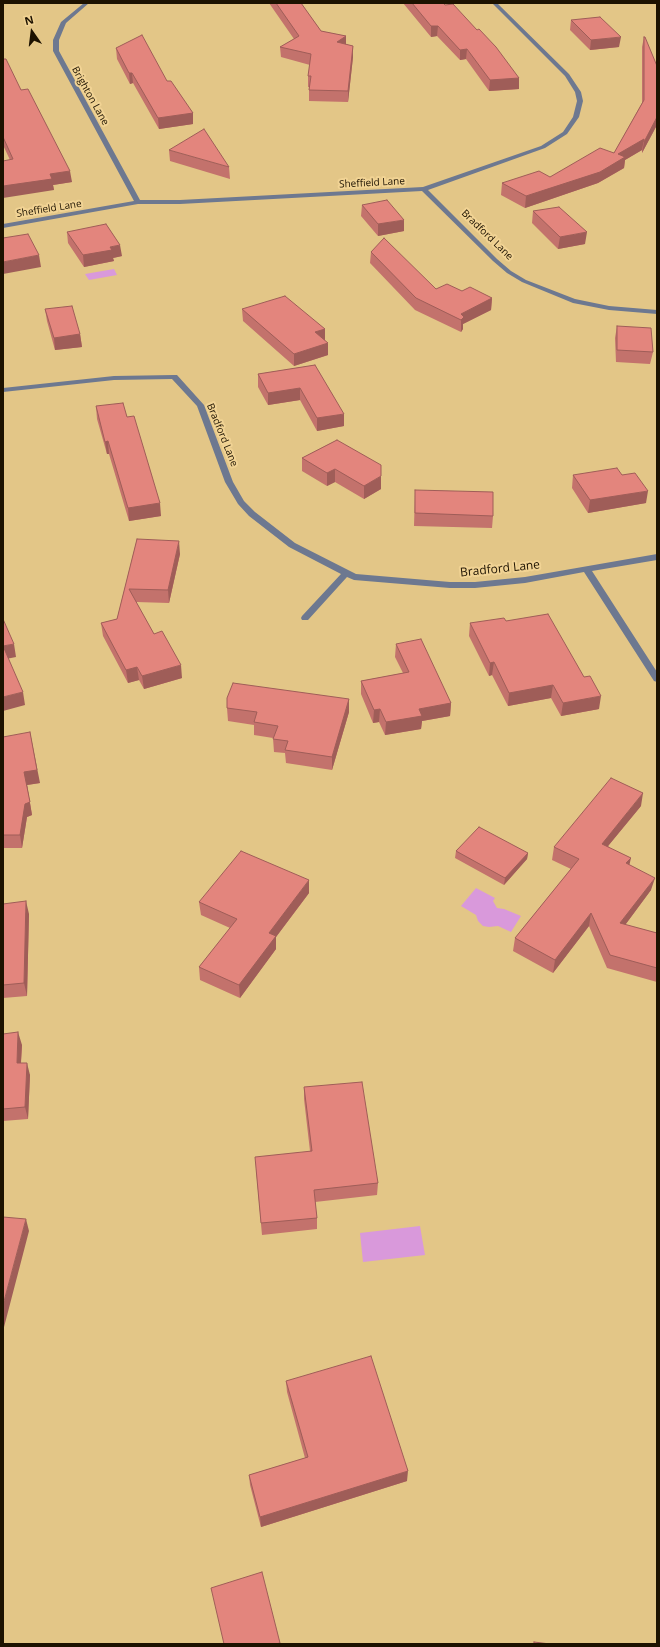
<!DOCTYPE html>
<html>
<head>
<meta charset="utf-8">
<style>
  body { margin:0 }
  #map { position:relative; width:660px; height:1647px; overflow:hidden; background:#e3c687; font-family:"Open Sans",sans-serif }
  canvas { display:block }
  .frame { position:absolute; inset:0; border:4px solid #1d1200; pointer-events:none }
  .north { position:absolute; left:12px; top:12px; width:40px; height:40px; -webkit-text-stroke:3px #f1d394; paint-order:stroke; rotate:346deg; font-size:11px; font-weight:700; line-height:16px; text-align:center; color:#1d1200 }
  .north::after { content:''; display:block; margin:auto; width:14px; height:18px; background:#1d1200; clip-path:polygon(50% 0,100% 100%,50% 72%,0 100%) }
</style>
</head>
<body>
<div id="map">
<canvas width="660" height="1647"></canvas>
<div class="frame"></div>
<div class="north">N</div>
</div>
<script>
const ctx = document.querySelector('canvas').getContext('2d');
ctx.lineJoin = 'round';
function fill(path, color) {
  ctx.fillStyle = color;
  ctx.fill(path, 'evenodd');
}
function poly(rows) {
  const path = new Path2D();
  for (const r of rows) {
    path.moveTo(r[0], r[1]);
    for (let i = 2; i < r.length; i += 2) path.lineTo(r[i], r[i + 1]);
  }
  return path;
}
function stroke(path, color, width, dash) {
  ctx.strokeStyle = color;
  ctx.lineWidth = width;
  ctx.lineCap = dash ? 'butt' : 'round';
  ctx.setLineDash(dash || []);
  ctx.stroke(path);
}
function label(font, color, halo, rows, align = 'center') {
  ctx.font = font + ' "Open Sans",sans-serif';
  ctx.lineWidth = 4;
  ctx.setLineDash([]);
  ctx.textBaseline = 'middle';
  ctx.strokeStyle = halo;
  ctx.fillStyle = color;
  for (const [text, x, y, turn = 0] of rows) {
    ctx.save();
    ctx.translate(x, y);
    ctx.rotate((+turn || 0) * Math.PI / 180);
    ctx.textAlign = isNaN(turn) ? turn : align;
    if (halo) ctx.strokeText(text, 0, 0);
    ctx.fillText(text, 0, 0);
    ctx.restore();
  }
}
const water = poly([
  [114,269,117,275,89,280,85,274],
  [476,888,495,898,493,901,497,908,504,909,521,916,511,932,498,926,489,927,483,926,478,921,476,915,461,906],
  [420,1226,425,1255,363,1262,360,1233]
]);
const minor = poly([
  [84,3,89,3,66,23,59,40,59,51,140,200,180,200,423,187,541,146,563,132,573,117,577,101,575,92,565,76,492,3,497,3,569,74,581,92,583,101,579,117,567,134,545,148,428,190,497,259,511,271,526,280,575,299,609,306,657,310,657,314,609,310,573,303,522,282,507,273,493,261,422,191,180,204,138,204,3,228,3,224,134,201,53,51,53,40,61,22,84,3],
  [174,375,177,375,204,405,233,482,244,501,255,512,295,543,356,574,450,582,475,582,525,577,657,554,657,560,592,571,657,672,657,682,654,681,584,572,525,583,475,588,450,588,354,580,347,577,308,620,302,620,301,618,302,616,341,574,289,547,249,516,238,504,225,482,197,406,172,379,114,380,3,392,3,388,114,376,174,375]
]);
const wall = poly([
  [269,3,301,3,321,31,346,36,346,45,353,46,353,57,348,102,309,101,309,87,308,87,308,76,310,65,281,57,280,47,294,39],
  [403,3,443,3,519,78,519,89,489,91,466,59,460,60,437,36,431,37],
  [571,20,619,47,590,50,570,30],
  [644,37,657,66,657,125,642,153,642,150,625,160,624,168,598,183,525,208,501,195,502,183,550,177,614,153,642,103,642,47],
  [116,48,167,81,193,113,193,124,159,129,133,83,130,84,117,59],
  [3,59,21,90,72,182,53,185,54,190,10,160,3,145],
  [169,150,229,167,230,179,170,161],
  [362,205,404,231,378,236,361,216],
  [533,211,585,244,558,249,532,223],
  [67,232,122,256,113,258,114,261,84,267,68,243],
  [371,252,436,289,462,291,492,298,491,310,463,324,463,329,461,332,415,310,370,263],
  [45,309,80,334,82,347,55,350,47,321],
  [242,309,325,329,325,340,328,355,294,366,243,321],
  [617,326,653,352,650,364,616,362,615,338],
  [315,365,344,426,317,431,300,400,268,405,258,387,258,374],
  [96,406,127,417,161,516,129,521,109,454,107,454,97,419],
  [337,440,381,489,364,499,335,482,327,486,302,471,302,458],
  [573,475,622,475,646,503,588,513,572,488],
  [657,475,657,484,656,482],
  [415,490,493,516,492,528,414,526],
  [137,539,180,554,169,603,136,602,154,634,182,678,144,689,139,680,128,683,103,636,101,623,117,619],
  [506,621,599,709,561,716,551,698,508,706,492,675,489,676,469,636,470,623],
  [396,644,451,703,450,716,422,721,421,729,385,735,379,722,373,723,361,694,361,681,403,673,395,657],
  [349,699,349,712,332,770,286,763,285,753,274,752,273,738,254,735,254,725,228,721,227,708],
  [3,737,40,783,27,785,32,815,27,817,22,848,3,848],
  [641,806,608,846,629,865,651,890,625,925,657,933,657,982,607,968,589,926,553,973,513,951,515,938,571,869,552,860,554,847],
  [456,851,528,853,527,859,504,885,455,858],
  [309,893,276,937,276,949,240,998,200,980,199,967,230,928,201,915,199,902],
  [3,904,29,914,27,996,3,998],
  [3,1034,22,1045,21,1063,30,1075,28,1119,3,1121],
  [304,1087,378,1183,377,1195,315,1202,317,1218,317,1229,262,1235,256,1169,310,1151,304,1099],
  [286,1381,407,1481,261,1527,250,1485,249,1475,305,1458,287,1392]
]);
const shadedWall = poly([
  [431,26,438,26,437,36,431,37],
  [346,36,346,47,337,42],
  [621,37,619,47,590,50,591,40],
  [353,46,353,57,348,102,348,91],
  [467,49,466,59,460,60,460,50],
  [129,73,132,73,133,83,130,84],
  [519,78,519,89,489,91,490,80],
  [193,113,193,124,159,129,158,118],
  [657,117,657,125,642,153,644,142],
  [644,139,642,150,625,160,624,168,598,183,525,208,526,196,618,154],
  [70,171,72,182,53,185,54,190,3,198,3,186,50,174],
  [404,220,404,231,378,236,378,224],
  [587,232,585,244,558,249,560,237],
  [120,245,122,256,113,258,114,261,84,267,83,255,110,247],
  [39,255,41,267,3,274,3,262],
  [492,298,491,310,463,324,463,329,461,332,461,314],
  [325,329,325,341,315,332],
  [80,334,82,347,55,350,54,338],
  [328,343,328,355,294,366,294,354],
  [300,388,300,400,268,405,268,393],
  [344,414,344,426,317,431,317,418],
  [108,441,109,454,107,454,105,442],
  [335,469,335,482,327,486,327,473],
  [381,476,381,489,364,499,364,486],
  [648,491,646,503,588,513,590,500],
  [160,503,161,516,129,521,128,508],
  [179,541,180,554,169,603,168,590],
  [14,644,16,657,6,659,3,646],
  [494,662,492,675,489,676,490,663],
  [181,665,182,678,144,689,142,676],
  [137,667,139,680,128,683,126,670],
  [553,685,551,698,508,706,509,693],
  [23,692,25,705,3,711,3,697],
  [601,696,599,709,561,716,563,703],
  [349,699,349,712,332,770,332,757],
  [451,703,450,716,422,721,421,729,385,735,386,722,419,709],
  [380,709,379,722,373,723,374,710],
  [30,732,40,783,27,785,32,815,27,817,22,848,20,835,24,772],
  [643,793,641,806,599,857,602,844],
  [528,853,527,859,504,885,505,878],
  [631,858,628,871,626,863],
  [655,878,651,890,617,936,620,923],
  [309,880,309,893,276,937,276,949,240,998,239,985,269,933],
  [26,901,29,914,27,996,24,983],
  [591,913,589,926,553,973,555,960],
  [18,1032,22,1045,20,1076,17,1063],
  [27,1063,30,1075,28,1119,25,1107],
  [26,1219,29,1231,3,1331,3,1305],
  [408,1471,407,1481,261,1527,260,1517]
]);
const building = poly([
  [276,3,301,3,321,31,346,36,337,42,353,46,348,91,309,90,311,76,308,76,311,54,280,47,299,36,276,3],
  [412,3,443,3,445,5,453,4,477,30,479,29,496,47,519,78,490,80,467,49,460,50,438,26,431,26,412,3],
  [600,17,621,37,591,40,571,20,600,17],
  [142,35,167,81,171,81,193,113,158,118,132,73,129,73,116,48,142,35],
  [644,37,645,37,657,66,657,117,644,142,644,139,618,154,625,157,600,172,526,196,502,183,539,171,550,177,600,148,614,153,644,100,644,37],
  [3,59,6,59,21,90,28,89,70,171,50,174,52,179,3,186,3,161,13,159,3,137,3,59],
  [204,129,229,167,169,150,204,129],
  [387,200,404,220,378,224,362,205,387,200],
  [559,207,587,232,560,237,533,211,559,207],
  [106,224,120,245,110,247,112,250,83,255,67,232,106,224],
  [28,234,39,255,3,262,3,238,28,234],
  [384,238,436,289,447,284,462,291,470,287,492,298,461,314,464,317,461,320,416,298,371,252,384,238],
  [285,296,325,329,315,332,328,343,294,354,242,309,285,296],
  [72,306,80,334,54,338,45,309,72,306],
  [617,326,651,328,653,352,617,350,617,326],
  [315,365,344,414,317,418,300,388,268,393,258,374,315,365],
  [123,403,127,417,134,416,160,503,128,508,108,441,105,442,96,406,123,403],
  [337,440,381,465,381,476,364,486,335,469,327,473,302,458,337,440],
  [617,468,622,475,635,473,648,491,590,500,573,475,617,468],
  [415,490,493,492,493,516,415,513,415,490],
  [137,539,179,541,168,590,129,589,154,634,162,631,181,665,142,676,137,667,126,670,101,623,117,619,137,539],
  [548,614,584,677,590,676,601,696,563,703,553,685,509,693,494,662,490,663,470,623,504,618,506,621,548,614],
  [3,619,14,644,3,646,23,692,3,697,3,619],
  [421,639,451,703,419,709,422,716,386,722,380,709,374,710,361,681,409,672,396,644,421,639],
  [233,683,349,699,332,757,285,750,288,741,273,739,278,726,254,722,257,712,227,708,227,698,233,683],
  [30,732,37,770,24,772,30,802,25,804,20,835,3,835,3,737,30,732],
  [611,778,643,793,602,844,631,858,626,863,655,878,620,923,657,933,657,968,610,955,591,913,555,960,515,938,579,859,554,847,611,778],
  [479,827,528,853,505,878,456,851,479,827],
  [241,851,309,880,269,933,276,936,239,985,199,967,237,919,199,902,241,851],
  [26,901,24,983,3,985,3,904,26,901],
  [18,1032,17,1063,27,1063,25,1107,3,1109,3,1034,18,1032],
  [362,1082,378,1183,314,1190,317,1218,261,1223,255,1157,312,1151,304,1087,362,1082],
  [3,1217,26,1219,3,1305,3,1217],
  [371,1356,408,1471,260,1517,249,1475,308,1457,286,1381,371,1356],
  [262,1572,280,1643,276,1644,224,1644,211,1588,262,1572],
  [534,1642,550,1644,534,1644,534,1642]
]);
const farStreetnames = [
  ["Brighton Lane",90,96,61],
  ["Sheffield Lane",372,183,-3],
  ["Sheffield Lane",49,209,-9],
  ["Bradford Lane",487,235,44],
  ["Bradford Lane",222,435,68]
];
const streetNames = [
  ["Bradford Lane",500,569,-6]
];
fill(water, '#d999db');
fill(minor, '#6d7890');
fill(wall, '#c3726c');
fill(shadedWall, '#9f5d58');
fill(building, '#e3857d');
stroke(building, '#9f5d58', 1);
label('10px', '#1d1200', '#f1d394', farStreetnames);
label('12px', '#1d1200', '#f1d394', streetNames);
</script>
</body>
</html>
